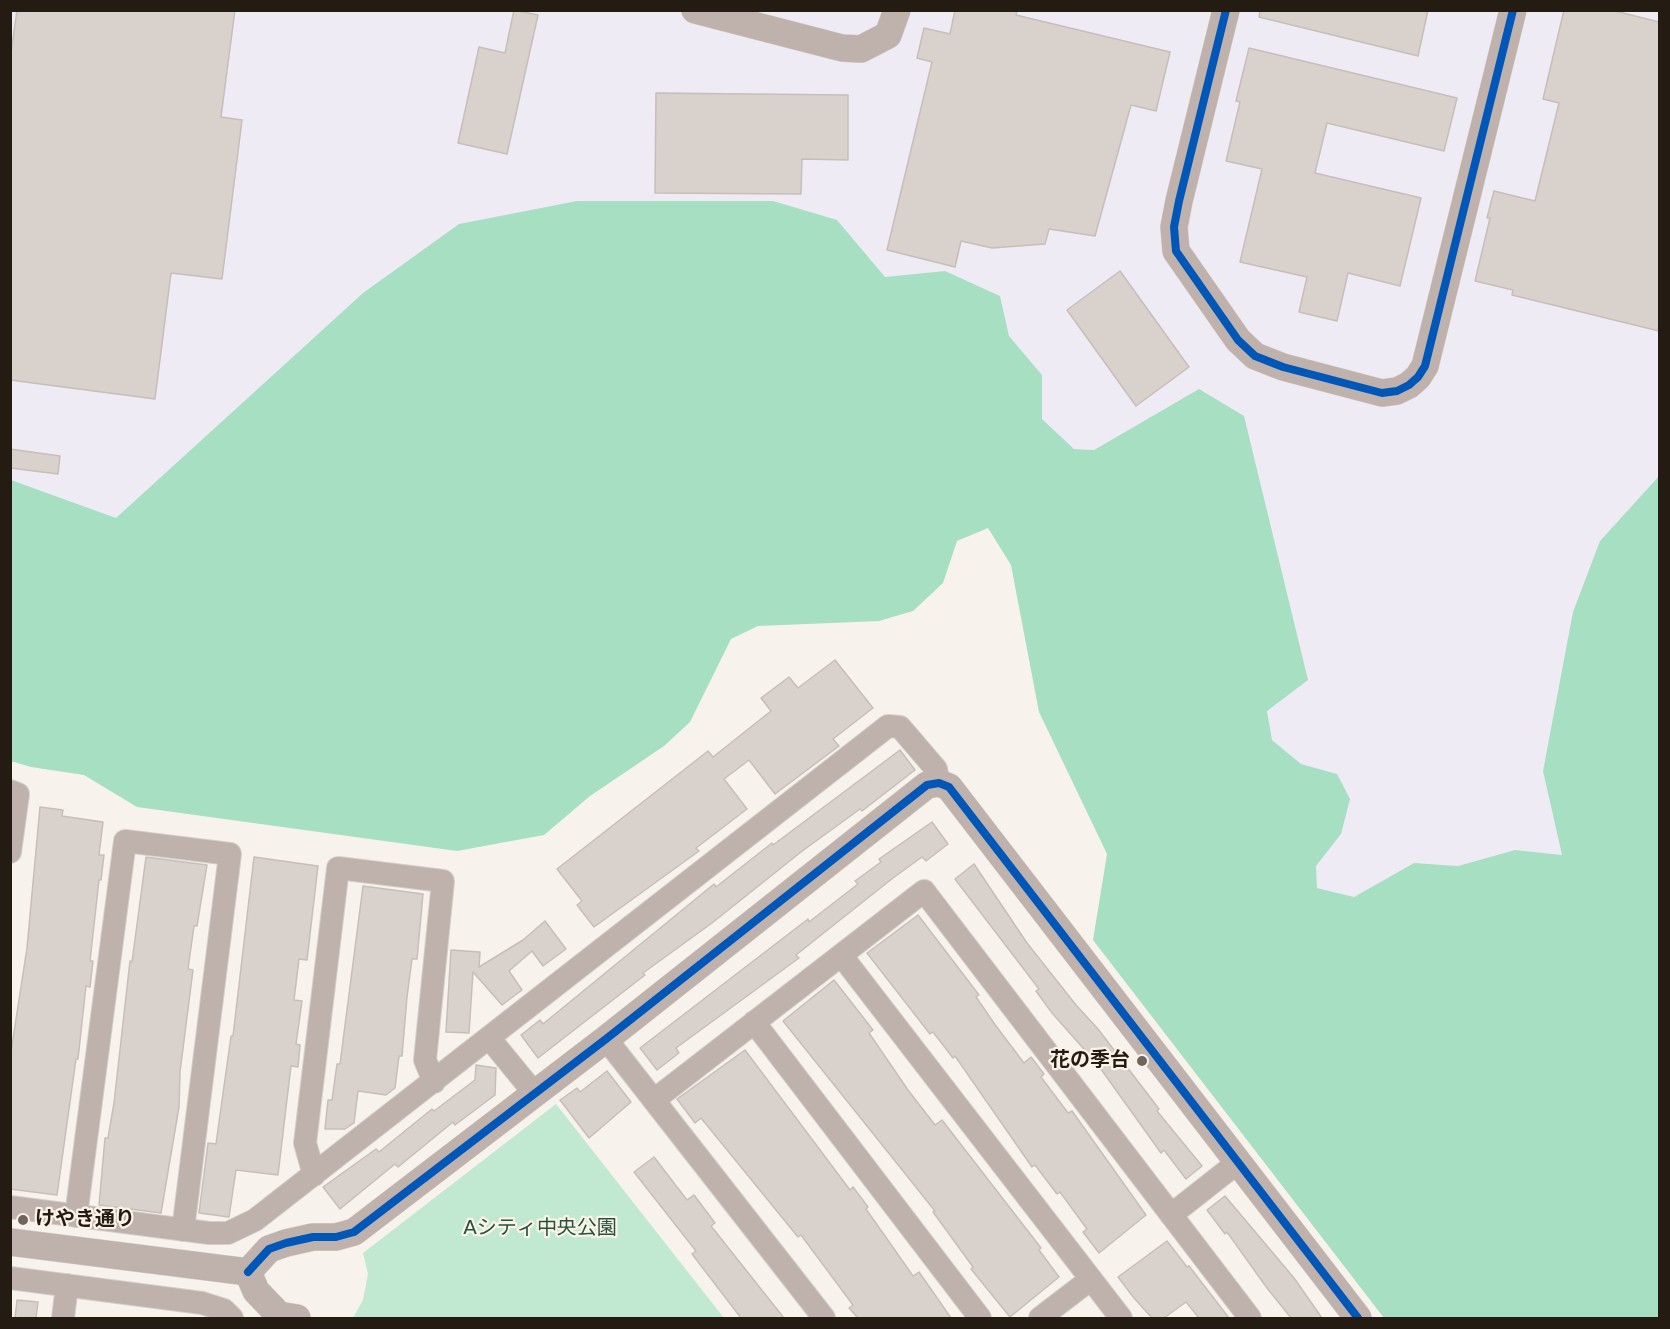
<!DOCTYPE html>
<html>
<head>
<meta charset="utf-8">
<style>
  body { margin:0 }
  #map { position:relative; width:1670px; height:1329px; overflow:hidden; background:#f7f2ec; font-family:"DejaVu Sans",sans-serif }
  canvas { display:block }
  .frame { position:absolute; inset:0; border:12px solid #241b12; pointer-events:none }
</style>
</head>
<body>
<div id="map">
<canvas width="1670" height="1329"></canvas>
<div class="frame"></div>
</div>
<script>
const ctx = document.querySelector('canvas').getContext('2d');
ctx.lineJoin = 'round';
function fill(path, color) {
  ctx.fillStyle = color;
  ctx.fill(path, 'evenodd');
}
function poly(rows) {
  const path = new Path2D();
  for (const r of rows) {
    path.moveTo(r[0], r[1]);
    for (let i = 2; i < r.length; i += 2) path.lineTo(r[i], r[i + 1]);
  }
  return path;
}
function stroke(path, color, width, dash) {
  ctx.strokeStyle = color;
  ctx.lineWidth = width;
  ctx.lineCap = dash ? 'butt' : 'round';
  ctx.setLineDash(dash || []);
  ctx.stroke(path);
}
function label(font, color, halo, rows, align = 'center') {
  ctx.font = font + ' "DejaVu Sans","Noto Sans JP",sans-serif';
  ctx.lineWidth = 4.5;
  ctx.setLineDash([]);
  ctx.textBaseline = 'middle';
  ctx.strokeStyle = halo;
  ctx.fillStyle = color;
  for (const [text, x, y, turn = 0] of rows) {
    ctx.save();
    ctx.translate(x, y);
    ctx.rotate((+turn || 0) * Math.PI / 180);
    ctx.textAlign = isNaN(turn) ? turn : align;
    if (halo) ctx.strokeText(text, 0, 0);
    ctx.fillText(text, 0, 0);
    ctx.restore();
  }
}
const industrial = poly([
  [10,11,1659,11,1659,476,1600,541,1543,771,1562,855,1515,850,1458,866,1414,863,1354,897,1317,888,1316,866,1341,834,1337,774,1301,764,1272,740,1199,389,1094,450,1074,449,1042,419,1042,375,1009,336,1000,296,945,271,885,277,837,220,459,224,363,293,116,518,11,480]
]);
const green = poly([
  [556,1104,724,1318,353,1318,363,1300,368,1274,363,1253]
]);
const forest = poly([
  [577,201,773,201,837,220,885,277,945,271,1000,296,1009,336,1042,375,1042,419,1074,449,1094,450,1199,389,1244,416,1308,680,1267,711,1272,740,1301,764,1337,774,1350,799,1341,834,1316,866,1317,888,1354,897,1414,863,1458,866,1515,850,1562,855,1543,771,1573,612,1600,541,1659,476,1659,1318,1384,1318,1093,940,1107,854,1039,712,1011,565,988,528,957,541,943,583,913,611,879,621,758,626,731,639,690,722,664,746,590,796,544,835,457,851,137,807,84,775,31,767,11,761,11,480,116,518,363,293,459,224]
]);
const building = poly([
  [17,10,235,10,221,117,242,120,222,279,171,273,155,399,10,380,10,60,17,10],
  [514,10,538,15,507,154,458,143,479,47,505,53,514,10],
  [955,10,1017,10,1016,15,1170,52,1156,111,1131,105,1095,236,1049,229,1045,244,992,248,961,241,955,267,887,250,932,62,917,58,924,28,950,34,955,10],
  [1260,10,1428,10,1418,56,1259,17,1260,10],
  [1564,10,1611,10,1659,22,1659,331,1512,295,1513,290,1475,281,1490,218,1487,218,1494,191,1535,201,1559,103,1543,99,1564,10],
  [1249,48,1457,98,1444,151,1327,123,1315,173,1421,198,1400,286,1348,273,1337,321,1299,312,1307,277,1240,262,1262,169,1226,161,1240,102,1236,101,1249,48],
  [656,93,848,95,848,160,802,159,801,194,655,193,656,93],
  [1120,271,1189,367,1136,406,1067,310,1120,271],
  [10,449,60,456,58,474,10,468,10,449],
  [835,660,873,708,833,739,839,746,775,794,749,760,724,779,747,809,696,848,699,851,594,927,577,905,582,901,557,869,708,751,713,757,771,711,761,698,789,677,798,688,835,660],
  [900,750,915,770,862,811,860,809,801,852,712,923,643,973,645,975,538,1058,521,1035,540,1020,543,1024,714,884,716,887,772,843,773,845,900,750],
  [40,807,63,810,62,816,103,822,99,855,104,855,101,880,99,880,90,961,93,961,90,987,86,986,78,1059,76,1059,57,1195,10,1189,10,1058,27,948,40,807],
  [932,822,948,844,926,861,922,857,893,878,796,955,799,958,676,1048,679,1053,657,1070,640,1048,808,919,809,922,858,884,855,881,881,862,879,859,932,822],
  [146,857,207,865,197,926,194,926,188,969,193,970,180,1072,179,1107,161,1213,99,1205,105,1138,108,1138,114,1103,130,961,132,962,146,857],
  [254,857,318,866,307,960,299,959,294,1000,302,1001,296,1044,300,1045,298,1067,291,1066,278,1175,236,1170,229,1217,199,1213,208,1143,216,1144,231,1036,233,1036,254,857],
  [974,864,1027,943,1076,1005,1098,1029,1159,1109,1157,1111,1202,1166,1186,1179,1164,1150,1161,1153,1098,1065,1052,1013,1036,991,1039,989,955,879,974,864],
  [363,886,423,894,417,959,412,959,407,997,402,1056,399,1056,395,1088,386,1095,358,1091,354,1123,345,1129,325,1129,328,1100,332,1100,337,1064,340,1064,363,886],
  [918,915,979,995,976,997,996,1026,1024,1063,1031,1057,1044,1074,1041,1077,1068,1113,1072,1111,1146,1215,1099,1253,1083,1232,1087,1229,1060,1192,1057,1194,1035,1165,1032,1167,955,1056,953,1058,933,1032,930,1034,867,953,918,915],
  [545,921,566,949,543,966,532,951,509,971,522,990,502,1005,473,972,469,1033,446,1032,451,950,480,952,479,967,523,940,545,921],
  [834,980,873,1030,869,1033,908,1090,935,1125,942,1120,1041,1248,1039,1250,1059,1277,1010,1317,971,1269,973,1267,933,1212,935,1211,783,1021,834,980],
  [745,1050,850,1190,853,1187,868,1207,866,1209,913,1276,919,1272,951,1318,858,1318,849,1308,853,1305,801,1235,798,1237,701,1118,695,1123,677,1099,745,1050],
  [476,1065,496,1068,495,1095,455,1125,453,1122,398,1167,395,1164,340,1209,323,1187,376,1149,379,1152,432,1109,434,1111,475,1080,476,1065],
  [607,1071,631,1102,589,1138,560,1100,577,1088,580,1092,607,1071],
  [654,1157,687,1200,694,1195,715,1223,711,1226,784,1318,741,1318,692,1254,696,1251,634,1172,654,1157],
  [1225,1196,1294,1278,1322,1318,1291,1318,1267,1288,1227,1232,1225,1234,1207,1210,1225,1196],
  [1167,1241,1187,1267,1189,1266,1229,1318,1199,1318,1186,1302,1164,1318,1152,1318,1134,1298,1118,1277,1167,1241],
  [17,1300,38,1302,36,1318,15,1318,17,1300]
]);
const minor = poly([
  [10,791,18,794,10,852],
  [841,955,1121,1318],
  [754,1022,980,1318],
  [490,1039,535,1094],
  [606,1039,824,1318],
  [654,1100,924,891,1250,1318],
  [314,1175,305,1143,338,868,443,881,425,1060,434,1082],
  [10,1207,209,1233,228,1233,255,1220,888,726,900,727,936,769,939,783],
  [1171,1215,1237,1163],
  [76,1216,125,841,230,854,183,1230],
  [10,1278,202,1303,224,1310,232,1318],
  [63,1318,67,1285],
  [1040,1318,1091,1279]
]);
const tertiary = poly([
  [695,10,842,48,861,49,888,35,897,10],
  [1226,10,1179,201,1174,227,1176,251,1238,340,1255,356,1283,367,1382,393,1397,391,1409,385,1418,377,1425,366,1513,10],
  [10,1242,248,1272,256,1291,279,1315,297,1318],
  [248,1272,269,1249,286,1243,313,1237,336,1237,354,1232,606,1039,927,785,939,783,949,787,1358,1318]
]);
const cycleway = poly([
  [1226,10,1179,201,1174,227,1176,251,1238,340,1255,356,1283,367,1382,393,1397,391,1409,385,1418,377,1425,366,1513,10],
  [248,1272,269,1249,286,1243,313,1237,336,1237,354,1232,606,1039,927,785,939,783,949,787,1358,1318]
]);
const markers = [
  [1142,1061,6,"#6e665e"],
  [23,1220,6,"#6e665e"]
];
const poiNames = [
  ["花の季台",1130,1061],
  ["けやき通り",35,1220,"left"]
];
const parkNames = [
  ["Aシティ中央公園",540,1229]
];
fill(industrial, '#efebf5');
fill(green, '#c1e9d1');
fill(forest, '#a6dfc1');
fill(building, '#d9d1cc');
stroke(building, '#c7beb9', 1.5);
stroke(minor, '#d4d0ca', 24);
stroke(tertiary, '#d4d0ca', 28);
stroke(minor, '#bfb1ac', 22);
stroke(tertiary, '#bfb1ac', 27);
stroke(cycleway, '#0057b8', 8);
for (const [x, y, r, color] of markers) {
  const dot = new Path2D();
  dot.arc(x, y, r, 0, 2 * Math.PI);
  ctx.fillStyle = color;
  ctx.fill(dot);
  stroke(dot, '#fbf2e8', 2);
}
label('bold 20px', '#241b12', '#fbf2e8', poiNames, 'right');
label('20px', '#26523e', '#fbf2e8', parkNames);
</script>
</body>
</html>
